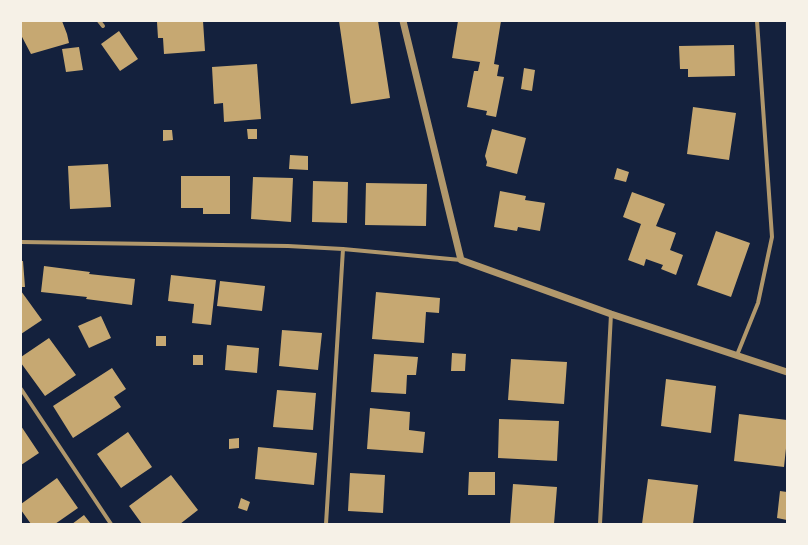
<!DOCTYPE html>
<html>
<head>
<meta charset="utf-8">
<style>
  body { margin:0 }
  #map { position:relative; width:808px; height:545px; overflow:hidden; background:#14213d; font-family:Inter,sans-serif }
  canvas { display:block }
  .frame { position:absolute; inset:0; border:22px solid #f6f1e7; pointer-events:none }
</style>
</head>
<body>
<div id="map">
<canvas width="808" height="545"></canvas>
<div class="frame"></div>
</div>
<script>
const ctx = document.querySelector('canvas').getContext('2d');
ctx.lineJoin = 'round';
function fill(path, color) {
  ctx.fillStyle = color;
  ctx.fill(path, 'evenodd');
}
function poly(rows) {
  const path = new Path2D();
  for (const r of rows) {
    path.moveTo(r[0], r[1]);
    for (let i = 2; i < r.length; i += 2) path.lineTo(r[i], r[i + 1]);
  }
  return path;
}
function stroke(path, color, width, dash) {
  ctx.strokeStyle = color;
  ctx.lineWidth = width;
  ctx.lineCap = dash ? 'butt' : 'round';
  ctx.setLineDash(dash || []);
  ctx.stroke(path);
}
const building = poly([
  [21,21,62,21,67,34,69,43,31,54,21,35],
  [164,21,203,21,205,51,164,54,163,38,158,38,157,22],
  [339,21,378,21,390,98,351,104],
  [458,21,501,21,494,64,499,65,497,76,504,77,496,117,486,115,487,111,467,107,474,71,478,71,480,62,452,58],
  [119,31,138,59,120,71,101,44],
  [734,45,735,76,688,77,688,69,680,69,679,46],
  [79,47,83,70,66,72,62,49],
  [257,64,261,119,224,122,223,103,214,104,212,67],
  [524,68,535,70,532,91,521,89],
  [693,107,736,113,729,160,687,154],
  [247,129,257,129,257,139,248,139],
  [492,129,526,138,517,174,486,166,487,162,485,156],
  [163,130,172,130,173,140,163,141],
  [290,155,308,156,308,170,289,169],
  [108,164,111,207,70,209,68,166],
  [617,168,629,172,626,182,614,179],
  [181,176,230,176,230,214,203,214,203,208,181,208],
  [253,177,293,178,291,222,251,219],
  [313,181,348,182,347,223,312,222],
  [366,183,427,184,426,226,365,225],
  [500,191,526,196,525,200,545,203,540,231,518,227,517,231,494,227],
  [632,192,665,204,656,226,676,233,670,250,683,255,676,275,661,269,663,265,646,259,644,266,628,260,641,224,623,217],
  [716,231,750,243,731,297,697,285],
  [21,261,23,261,25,287,21,287],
  [44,266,90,272,89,274,135,279,132,305,86,299,87,297,41,292],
  [171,275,216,280,211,325,192,323,194,304,168,301],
  [220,281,265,286,262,311,217,306],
  [21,291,42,320,21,334],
  [376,292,440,298,439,313,426,312,424,343,372,339],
  [101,316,111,338,89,348,78,326],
  [282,330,322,333,318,370,279,366],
  [156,336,166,336,166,346,156,346],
  [49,338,76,375,45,396,21,363,21,357],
  [227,345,259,348,257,373,225,370],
  [452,353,466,354,465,371,451,371],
  [374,354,418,357,416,375,407,375,406,394,371,392],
  [193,355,203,355,203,365,193,365],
  [511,359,567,362,564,404,508,400],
  [112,368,126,389,114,397,121,407,73,438,53,406],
  [666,379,716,386,711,433,661,426],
  [277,390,316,393,313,430,273,427],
  [370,408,410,412,409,430,425,432,423,453,367,449],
  [739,414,787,420,787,439,784,467,734,461],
  [499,419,559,421,557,461,498,458],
  [21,426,39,453,21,465],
  [128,432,152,467,121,488,97,454],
  [239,438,239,448,229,449,229,439],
  [258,447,317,453,314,485,255,479],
  [469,472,495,472,495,495,468,495],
  [350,473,385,475,383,513,348,511],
  [171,475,198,510,180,524,142,524,129,506],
  [57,478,78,508,55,524,31,524,21,510,21,504],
  [648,479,698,485,693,524,642,524],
  [513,484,557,487,554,524,510,524],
  [780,491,787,492,787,520,777,518],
  [241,498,250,502,247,511,238,508],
  [84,515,91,524,72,524]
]);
const minor = poly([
  [99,21,103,26],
  [21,242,288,246,343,249,461,260],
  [737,355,758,303,772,237,757,21],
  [21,389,111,524],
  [326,524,343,249],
  [600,524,611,314]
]);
const tertiary = poly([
  [403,21,461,260,611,314,787,372]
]);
fill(building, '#c6a872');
stroke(minor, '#b1986c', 4);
stroke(tertiary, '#b1986c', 7);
</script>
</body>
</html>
